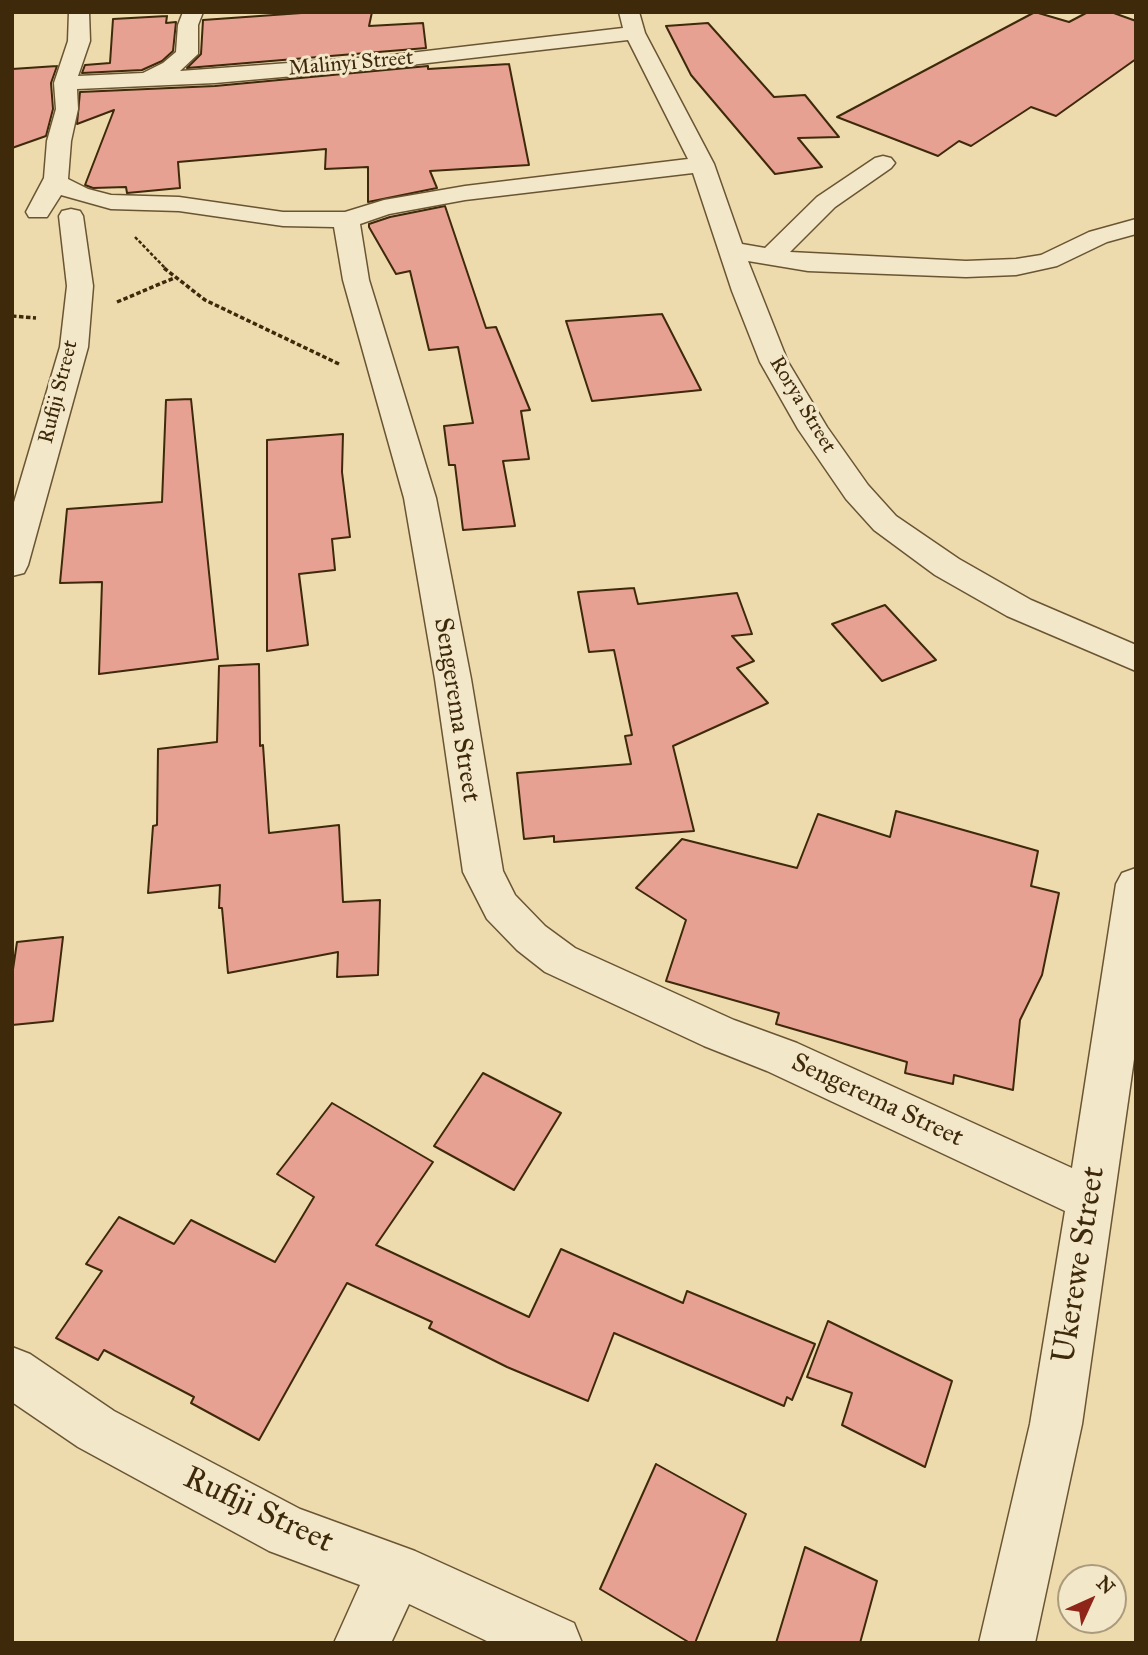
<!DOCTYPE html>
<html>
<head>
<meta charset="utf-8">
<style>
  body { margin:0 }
  #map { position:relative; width:1148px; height:1655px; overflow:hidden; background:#eddaad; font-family:"IM FELL Great Primer",serif }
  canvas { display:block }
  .frame { position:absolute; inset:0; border:14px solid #3e290a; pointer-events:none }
  .north { position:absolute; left:1057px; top:1564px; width:70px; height:70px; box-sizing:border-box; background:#f3e7ca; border:2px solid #ab9b7d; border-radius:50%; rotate:45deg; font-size:19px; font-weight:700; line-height:28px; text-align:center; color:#3e290a }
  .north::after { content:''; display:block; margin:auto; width:24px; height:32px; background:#8f2418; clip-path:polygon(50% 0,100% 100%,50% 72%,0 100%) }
</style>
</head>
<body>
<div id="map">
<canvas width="1148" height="1655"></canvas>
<div class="frame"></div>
<div class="north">N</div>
</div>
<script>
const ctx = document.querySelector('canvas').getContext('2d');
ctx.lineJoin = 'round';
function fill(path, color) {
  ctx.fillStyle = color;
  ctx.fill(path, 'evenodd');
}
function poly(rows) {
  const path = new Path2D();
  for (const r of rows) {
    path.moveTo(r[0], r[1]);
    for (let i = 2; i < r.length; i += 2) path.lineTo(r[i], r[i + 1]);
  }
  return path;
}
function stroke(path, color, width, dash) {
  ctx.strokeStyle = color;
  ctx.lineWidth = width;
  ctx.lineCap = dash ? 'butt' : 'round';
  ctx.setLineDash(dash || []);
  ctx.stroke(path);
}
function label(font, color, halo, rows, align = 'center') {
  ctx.font = font + ' "IM FELL Great Primer",serif';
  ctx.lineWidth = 6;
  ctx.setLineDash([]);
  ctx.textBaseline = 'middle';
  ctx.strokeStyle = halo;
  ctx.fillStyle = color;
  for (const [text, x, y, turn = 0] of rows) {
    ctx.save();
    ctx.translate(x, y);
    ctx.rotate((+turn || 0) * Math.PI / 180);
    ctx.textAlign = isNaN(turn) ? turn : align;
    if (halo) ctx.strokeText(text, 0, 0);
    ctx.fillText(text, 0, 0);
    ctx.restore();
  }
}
const building = poly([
  [316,12,372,12,369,26,423,23,426,48,187,68,201,54,203,20,316,12],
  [1035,12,1069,22,1088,12,1111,12,1136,21,1136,59,1056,116,1031,107,971,146,959,141,938,156,837,117,1035,12],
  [167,16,166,23,176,22,173,51,162,61,142,70,82,73,85,65,110,63,113,19,167,16],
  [708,23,774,97,805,95,839,137,798,138,822,167,775,174,691,75,666,26,708,23],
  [509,64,529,165,430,171,437,188,368,202,368,167,325,169,326,149,178,162,180,188,127,193,126,187,93,188,85,185,114,110,77,124,80,92,215,86,428,66,428,69,509,64],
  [57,66,51,83,53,109,46,136,12,148,12,69,57,66],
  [445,206,486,328,496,327,530,410,521,411,529,459,503,461,515,526,463,530,455,465,449,465,444,426,473,423,458,347,429,350,410,271,396,274,369,227,369,224,390,217,445,206],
  [662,314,701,390,592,401,566,321,662,314],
  [191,399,218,659,99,674,102,582,60,583,67,509,162,502,166,400,191,399],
  [343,434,342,472,350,537,332,539,335,570,299,574,308,645,267,651,267,440,343,434],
  [634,588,638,604,737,593,752,634,732,636,754,661,737,668,768,703,673,746,694,831,554,842,554,836,524,839,517,773,631,764,625,736,632,735,614,650,589,652,578,592,634,588],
  [885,605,936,660,882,681,832,624,885,605],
  [259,664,260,746,263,745,269,833,339,825,343,902,380,900,378,975,337,977,338,952,228,973,222,908,219,908,220,885,148,893,153,826,157,825,158,749,217,742,219,666,259,664],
  [896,811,1038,851,1031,886,1059,893,1042,975,1020,1020,1013,1090,954,1075,953,1084,905,1073,907,1062,776,1024,779,1013,666,981,686,920,636,888,682,839,797,868,818,814,890,837,896,811],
  [63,937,53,1021,12,1025,12,976,17,942,63,937],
  [483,1073,561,1113,514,1190,434,1146,483,1073],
  [332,1103,433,1162,376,1245,529,1317,561,1249,683,1303,687,1291,815,1344,792,1400,787,1397,784,1406,614,1333,588,1401,507,1367,429,1328,432,1322,347,1283,259,1440,191,1403,194,1397,104,1350,98,1360,56,1338,102,1271,86,1264,119,1217,174,1244,191,1220,275,1262,314,1197,277,1174,332,1103],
  [828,1321,952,1381,925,1467,842,1425,852,1393,807,1377,828,1321],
  [656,1464,746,1514,695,1643,690,1643,600,1589,656,1464],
  [805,1547,877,1581,860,1643,776,1643,805,1547]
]);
const pathFar1 = poly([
  [135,237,166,269]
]);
const path = poly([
  [164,268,205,300,339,364],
  [117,302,174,278],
  [12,316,36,318]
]);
const minor = poly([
  [69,12,89,12,90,41,78,76,143,73,163,63,176,52,178,25,183,12,203,12,198,25,198,54,180,71,384,56,623,28,619,12,639,12,645,33,714,164,742,244,765,248,817,197,875,158,883,156,891,158,895,163,891,168,835,207,790,252,966,261,1016,259,1041,255,1089,232,1136,219,1136,234,1107,242,1057,266,1016,275,966,277,808,271,748,261,788,362,827,427,868,485,896,516,959,559,1031,600,1136,645,1136,671,1007,616,935,575,874,530,846,499,798,429,760,362,732,291,693,173,465,200,389,214,360,224,369,280,436,498,471,679,503,871,515,895,545,926,575,948,734,1020,797,1043,1072,1168,1116,884,1122,873,1136,868,1136,1045,1082,1424,1035,1643,979,1643,1030,1424,1065,1211,767,1071,704,1046,545,972,517,950,487,919,463,872,435,679,404,498,343,280,334,227,283,226,179,211,111,209,61,195,47,217,29,217,26,212,44,178,47,141,56,109,54,83,68,41,69,12],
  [628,40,688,159,465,186,384,200,345,212,283,212,179,197,111,195,88,189,68,179,71,141,78,109,77,89,215,83,384,68,628,40],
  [71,209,80,211,83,216,93,286,88,347,28,565,24,573,12,576,12,509,60,347,67,286,59,216,62,211,71,209],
  [12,1347,30,1354,114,1411,300,1509,415,1551,574,1623,582,1643,491,1643,409,1604,391,1643,334,1643,360,1585,269,1551,78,1447,12,1402,12,1347]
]);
const farStreetnames = [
  ["Malinyi Street",351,64,-5],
  ["Rufiji Street",59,392,-76],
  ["Rorya Street",802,405,59]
];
const streetNames = [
  ["Sengerema Street",456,710,81],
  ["Sengerema Street",877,1101,25]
];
const nearStreetnames = [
  ["Ukerewe Street",1080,1265,-81],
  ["Rufiji Street",258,1511,25]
];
fill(building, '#e7a192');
stroke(building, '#3e290a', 2);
stroke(minor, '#6a5533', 3);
stroke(pathFar1, '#3e290a', 2.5, [3.5, 2]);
stroke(path, '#3e290a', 3.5, [4.5, 2.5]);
fill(minor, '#f3e7ca');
label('21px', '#3e290a', '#f3e7ca', farStreetnames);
label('26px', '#3e290a', '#f3e7ca', streetNames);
label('32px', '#3e290a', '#f3e7ca', nearStreetnames);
</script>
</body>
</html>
